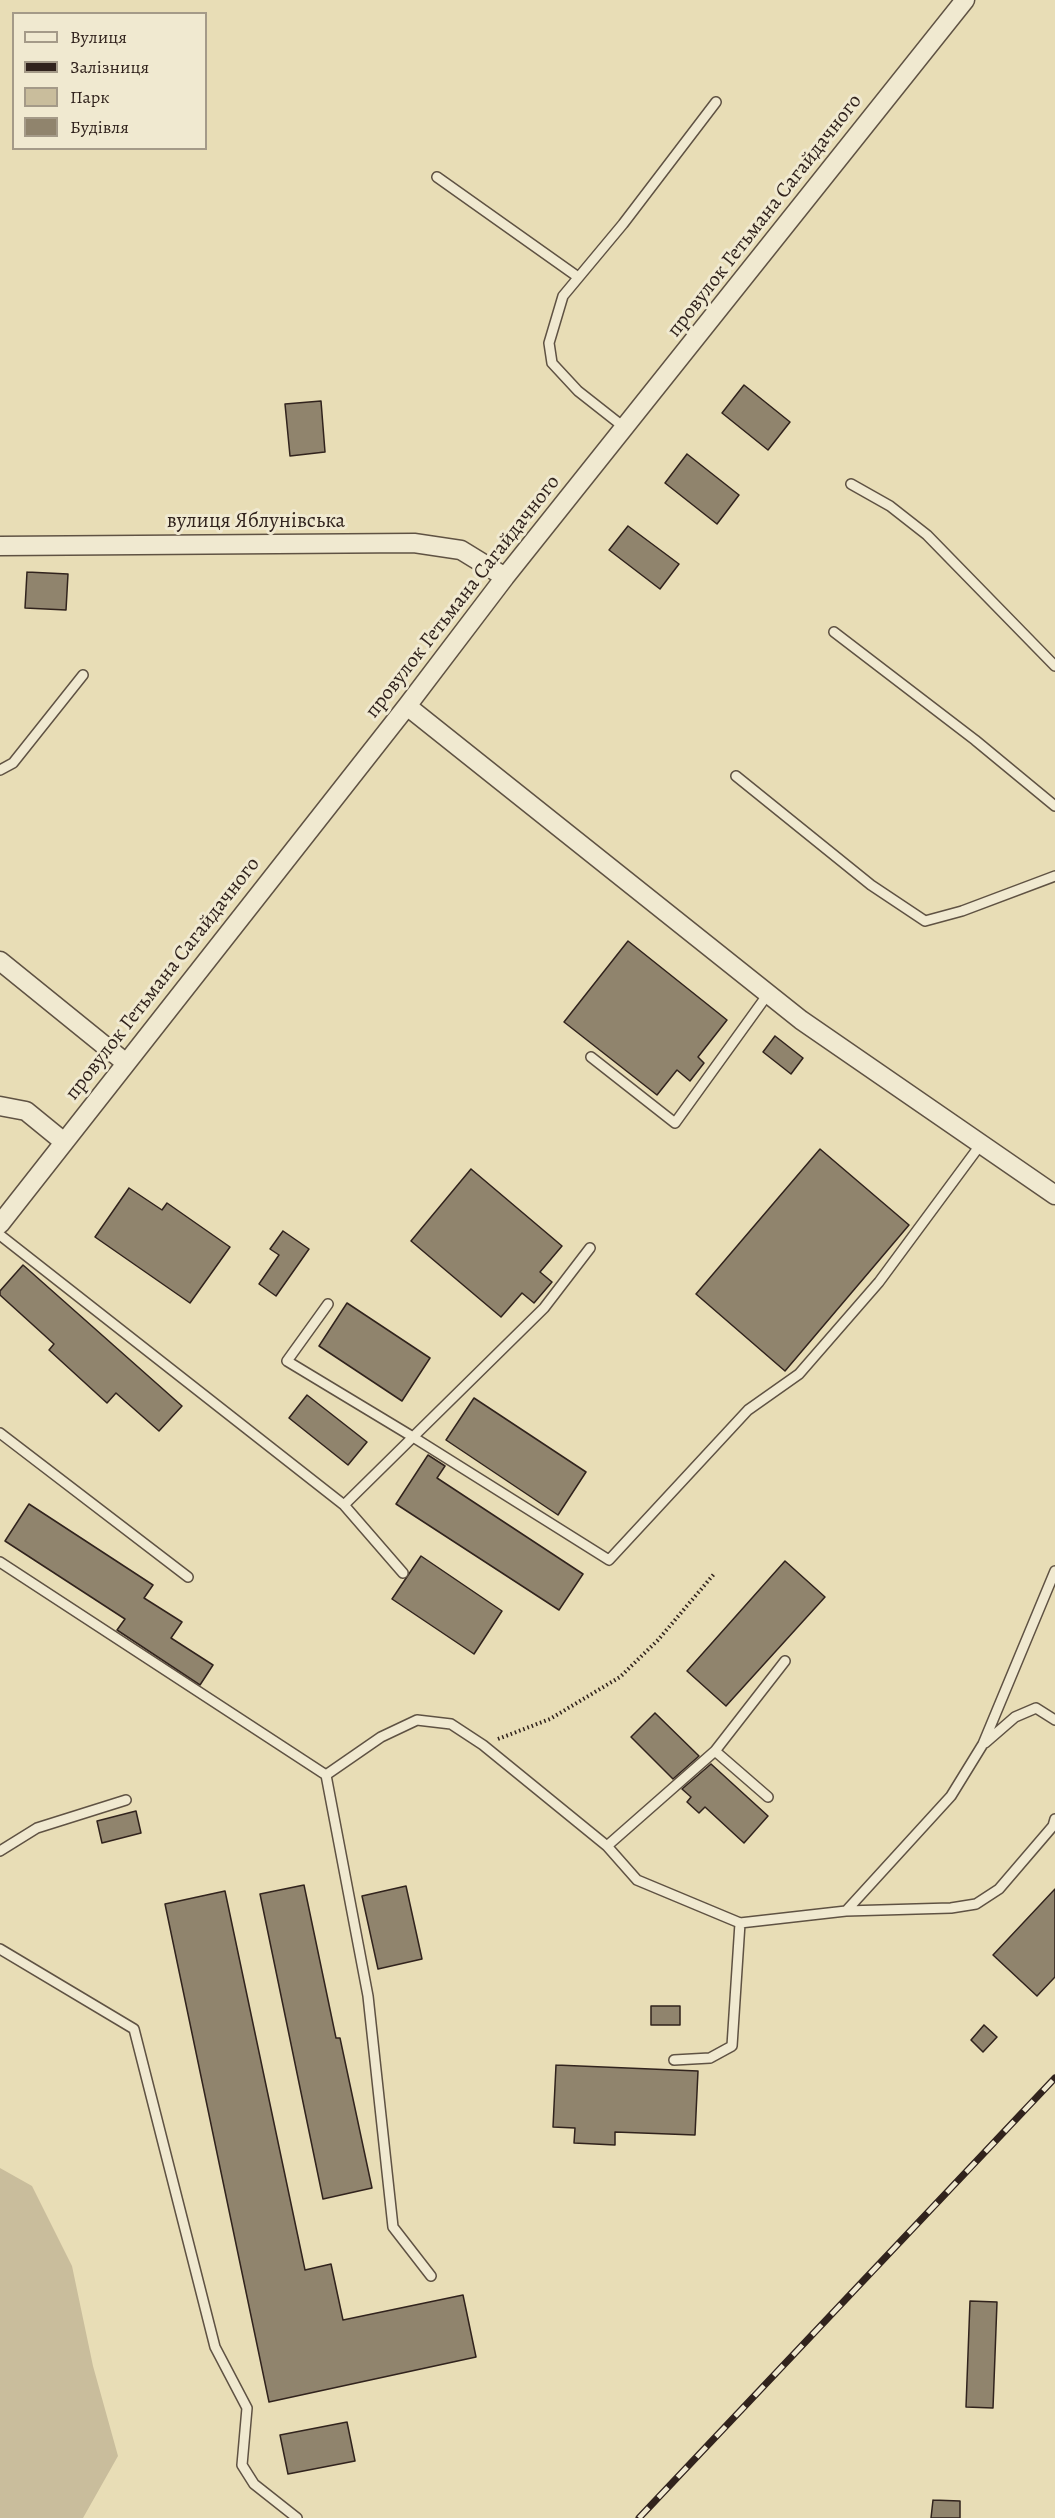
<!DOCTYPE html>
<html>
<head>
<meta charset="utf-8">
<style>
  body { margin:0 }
  #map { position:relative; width:1055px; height:2518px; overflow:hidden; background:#e8ddb6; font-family:Alegreya,serif }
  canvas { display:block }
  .legend { position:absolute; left:12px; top:12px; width:195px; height:138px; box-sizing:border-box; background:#f0e9d0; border:2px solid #a49a88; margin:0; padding:8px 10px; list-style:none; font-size:18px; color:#31231d }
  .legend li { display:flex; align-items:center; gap:12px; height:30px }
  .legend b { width:30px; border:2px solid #a49a88 }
</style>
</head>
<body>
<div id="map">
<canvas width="1055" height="2518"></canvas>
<ul class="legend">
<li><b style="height:8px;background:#f0e9d0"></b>Вулиця</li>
<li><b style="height:8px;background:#31231d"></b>Залізниця</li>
<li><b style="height:16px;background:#c9bd9c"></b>Парк</li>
<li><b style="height:16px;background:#90846d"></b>Будівля</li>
</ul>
</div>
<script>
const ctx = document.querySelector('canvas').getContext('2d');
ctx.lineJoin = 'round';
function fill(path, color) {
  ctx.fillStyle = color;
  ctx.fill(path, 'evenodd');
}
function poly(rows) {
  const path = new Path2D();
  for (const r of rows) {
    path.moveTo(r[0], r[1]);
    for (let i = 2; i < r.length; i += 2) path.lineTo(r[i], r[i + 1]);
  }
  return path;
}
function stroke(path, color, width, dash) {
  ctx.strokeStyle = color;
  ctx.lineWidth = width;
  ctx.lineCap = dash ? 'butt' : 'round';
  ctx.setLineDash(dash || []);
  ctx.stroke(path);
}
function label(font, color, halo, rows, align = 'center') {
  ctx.font = font + ' Alegreya,serif';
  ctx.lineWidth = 6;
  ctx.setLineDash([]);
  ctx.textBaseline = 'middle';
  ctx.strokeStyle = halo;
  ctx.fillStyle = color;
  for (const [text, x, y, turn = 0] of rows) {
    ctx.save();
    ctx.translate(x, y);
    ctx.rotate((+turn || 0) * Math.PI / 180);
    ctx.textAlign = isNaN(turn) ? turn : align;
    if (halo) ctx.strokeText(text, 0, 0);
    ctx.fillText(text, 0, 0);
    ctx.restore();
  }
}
const green = poly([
  [0,2168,32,2186,72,2266,93,2366,118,2456,83,2518,0,2518]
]);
const building = poly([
  [744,385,790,422,768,450,722,413,744,385],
  [321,401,325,452,290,456,285,404,321,401],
  [687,454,739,495,717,524,665,483,687,454],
  [628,526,679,564,660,589,609,550,628,526],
  [27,572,68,574,66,610,25,608,27,572],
  [628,941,727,1020,698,1057,704,1063,690,1081,677,1070,657,1095,564,1022,628,941],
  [775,1036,803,1058,791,1074,763,1052,775,1036],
  [820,1149,909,1225,785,1371,696,1294,820,1149],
  [471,1169,562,1246,540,1272,552,1282,534,1303,522,1293,501,1317,411,1241,471,1169],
  [129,1188,162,1210,167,1203,230,1247,190,1303,95,1237,129,1188],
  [283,1231,309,1249,276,1296,259,1284,279,1255,270,1249,283,1231],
  [23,1265,182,1406,159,1431,116,1393,107,1403,49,1350,54,1344,0,1295,0,1291,23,1265],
  [347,1303,430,1358,402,1401,319,1346,347,1303],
  [307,1395,367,1442,348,1465,289,1418,307,1395],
  [474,1398,586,1472,558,1515,446,1440,474,1398],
  [428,1455,445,1466,437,1478,583,1574,559,1610,396,1504,428,1455],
  [29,1504,153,1585,144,1598,182,1622,171,1638,213,1665,200,1685,117,1630,125,1619,5,1541,29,1504],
  [421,1556,502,1611,474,1654,392,1599,421,1556],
  [785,1561,825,1597,726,1706,687,1671,785,1561],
  [655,1713,699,1756,673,1779,631,1737,655,1713],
  [711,1764,768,1816,744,1843,705,1807,699,1813,687,1802,691,1797,682,1789,711,1764],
  [136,1811,141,1833,102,1843,97,1821,136,1811],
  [304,1885,336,2038,340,2038,372,2188,323,2199,260,1894,304,1885],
  [406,1886,422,1959,378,1969,362,1896,406,1886],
  [1055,1889,1055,1977,1037,1996,993,1955,1055,1889],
  [225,1891,305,2270,331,2264,343,2320,463,2295,476,2357,269,2402,165,1904,225,1891],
  [651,2006,680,2006,680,2025,651,2025,651,2006],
  [984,2025,997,2037,983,2052,971,2040,984,2025],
  [556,2065,698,2071,695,2135,615,2132,615,2145,574,2143,575,2128,553,2127,556,2065],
  [970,2301,997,2302,993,2408,966,2407,970,2301],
  [347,2422,355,2461,288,2474,280,2435,347,2422],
  [933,2500,960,2501,960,2518,931,2518,933,2500]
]);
const path = poly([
  [498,1739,550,1719,620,1677,658,1640,714,1574]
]);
const lane = poly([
  [437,177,578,277],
  [625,428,578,391,552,363,549,343,563,296,623,224,716,102],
  [851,484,890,506,927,535,1055,666],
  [834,632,975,740,1055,806],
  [0,770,13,763,83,675],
  [736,776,871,885,925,921,962,911,1055,876],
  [591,1057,675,1123,768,994],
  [0,1235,344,1505,403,1573],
  [328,1304,287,1361,413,1437,544,1308,590,1248],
  [0,1433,188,1577],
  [344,1505,413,1437,609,1560,748,1410,799,1374,879,1282,981,1144],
  [0,1562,326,1775,368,1996,393,2227,431,2276],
  [985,1743,1015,1717,1036,1708,1055,1720],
  [715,1751,768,1797],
  [326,1775,381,1737,417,1720,451,1724,483,1745,607,1846,637,1880,740,1923,846,1911,951,1796,983,1744,1055,1571],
  [607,1846,715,1751,785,1661],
  [0,1851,37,1828,126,1800],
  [846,1911,951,1908,976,1904,999,1889,1053,1826,1055,1819],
  [0,1949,134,2029,215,2347,247,2408,242,2465,254,2484,297,2518],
  [674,2060,710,2058,732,2046,740,1923]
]);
const street = poly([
  [0,546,414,543,461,550,505,577],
  [407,706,801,1020,1055,1195],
  [0,961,126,1063],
  [0,1106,26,1111,64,1142],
  [0,1224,407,706,505,577,965,0]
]);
const rail = poly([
  [639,2518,1055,2078]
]);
const streetNames = [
  ["провулок Гетьмана Сагайдачного",765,216,-52],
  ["вулиця Яблунівська",256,522],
  ["провулок Гетьмана Сагайдачного",463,597,-52],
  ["провулок Гетьмана Сагайдачного",163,979,-52]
];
fill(green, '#c9bd9c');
fill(building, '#90846d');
stroke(building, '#31231d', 1.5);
stroke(lane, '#5f5243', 12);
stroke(street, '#5f5243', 21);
stroke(path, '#31231d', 4, [1.5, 3]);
stroke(lane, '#f0e9d0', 9);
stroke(street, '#f0e9d0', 18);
stroke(rail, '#31231d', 7);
stroke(rail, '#f0e9d0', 4.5, [14]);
label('21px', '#31231d', '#f0e9d0', streetNames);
</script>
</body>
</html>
